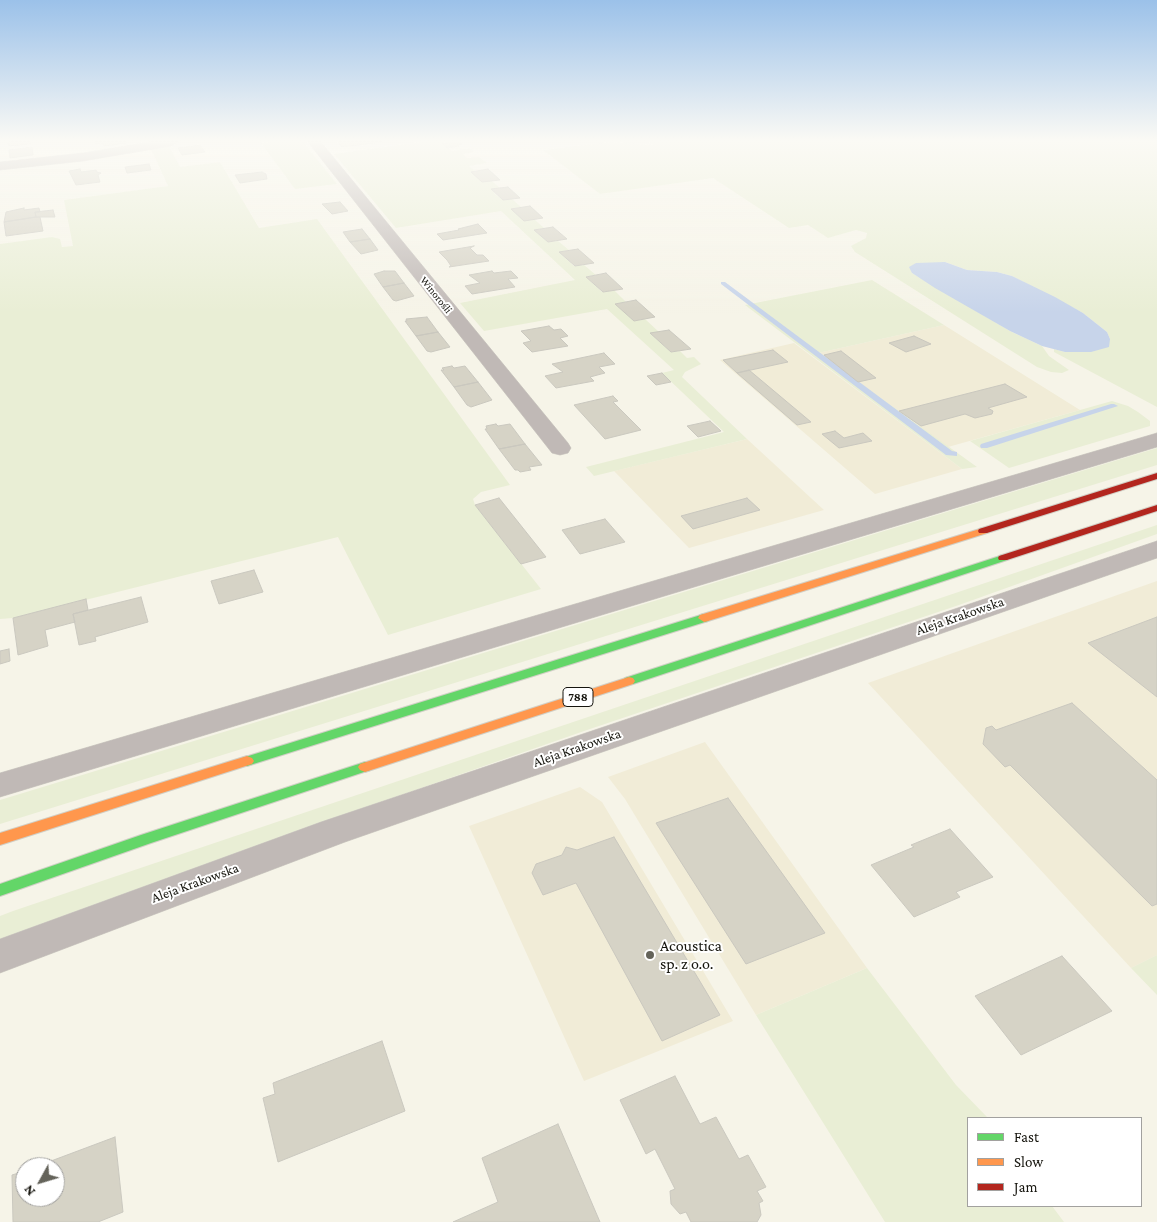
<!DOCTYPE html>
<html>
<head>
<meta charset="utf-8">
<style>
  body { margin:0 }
  #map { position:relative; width:1157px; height:1222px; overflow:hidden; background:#f6f4e8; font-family:"Crimson Pro",serif }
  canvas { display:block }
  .legend { position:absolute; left:967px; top:1117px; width:175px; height:90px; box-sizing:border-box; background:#fff; border:1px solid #a2a19f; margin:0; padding:6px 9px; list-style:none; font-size:15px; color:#16150e }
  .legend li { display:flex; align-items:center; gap:10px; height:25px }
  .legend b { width:25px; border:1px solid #a2a19f }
  .north { position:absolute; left:15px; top:1157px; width:50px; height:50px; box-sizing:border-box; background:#fff; border:1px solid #a2a19f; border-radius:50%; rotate:231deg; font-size:14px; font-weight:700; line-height:20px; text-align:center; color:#16150e }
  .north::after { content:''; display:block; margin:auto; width:18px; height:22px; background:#64635a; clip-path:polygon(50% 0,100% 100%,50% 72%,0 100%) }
</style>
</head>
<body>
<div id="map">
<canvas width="1157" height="1222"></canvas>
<ul class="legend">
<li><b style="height:6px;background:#63d668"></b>Fast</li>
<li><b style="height:6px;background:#ff974d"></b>Slow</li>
<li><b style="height:6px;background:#b3261e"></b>Jam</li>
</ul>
<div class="north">N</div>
</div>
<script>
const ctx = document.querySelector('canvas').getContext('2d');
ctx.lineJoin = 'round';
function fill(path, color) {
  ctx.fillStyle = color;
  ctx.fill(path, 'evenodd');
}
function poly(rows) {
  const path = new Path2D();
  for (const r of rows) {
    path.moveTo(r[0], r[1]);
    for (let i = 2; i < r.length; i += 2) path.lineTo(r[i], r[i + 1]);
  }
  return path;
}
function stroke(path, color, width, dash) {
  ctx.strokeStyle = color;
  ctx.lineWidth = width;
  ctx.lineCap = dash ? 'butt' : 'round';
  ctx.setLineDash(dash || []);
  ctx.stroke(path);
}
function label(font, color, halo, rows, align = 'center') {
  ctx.font = font + ' "Crimson Pro",serif';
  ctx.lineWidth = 4;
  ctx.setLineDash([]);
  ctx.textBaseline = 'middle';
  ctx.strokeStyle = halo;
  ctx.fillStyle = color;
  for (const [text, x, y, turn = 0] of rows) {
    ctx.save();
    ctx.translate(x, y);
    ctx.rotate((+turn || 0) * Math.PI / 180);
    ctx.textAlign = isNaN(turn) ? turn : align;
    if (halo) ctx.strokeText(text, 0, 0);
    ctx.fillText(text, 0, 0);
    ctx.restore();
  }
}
const built = poly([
  [944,325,1080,410,948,447,818,353],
  [794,343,962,469,875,494,720,360],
  [747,439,824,510,689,548,614,471],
  [1157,581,1157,955,1131,968,868,683],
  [705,742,867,968,756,1015,625,799,608,777],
  [580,787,602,802,733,1021,584,1081,469,826]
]);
const green = poly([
  [270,142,303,142,337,184,295,189,261,143],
  [420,142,441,142,452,151,470,148,474,152,463,154,467,158,479,157,487,163,469,166,475,171,472,172,492,181,500,188,491,189,496,195,503,200,512,199,521,207,512,209,534,219,544,228,534,230,548,242,558,241,569,250,559,252,574,266,584,265,596,275,586,277,602,292,614,290,626,302,616,304,634,321,645,319,659,332,651,334,671,352,680,351,687,358,694,357,701,364,685,372,682,377,747,439,594,476,586,467,724,432,662,373,674,370,607,309,484,331,460,303,575,280,501,211,396,228,334,154],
  [611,142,653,145,649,142,1157,142,1157,407,1054,352,1054,349,1065,352,1110,339,1107,332,1083,313,1012,276,997,272,967,270,945,262,912,273,1010,331,1042,346,1049,356,1069,370,1062,373,1051,372,1037,367,855,252,851,246,866,238,867,233,856,230,828,238,808,225,789,228,713,178,600,194,543,150],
  [169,146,180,167,220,162,259,228,317,219,510,485,481,492,473,499,475,505,541,589,388,635,338,537,13,618,0,619,0,244,52,237,60,239,62,247,73,246,64,200,168,186,151,149],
  [872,280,944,325,818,353,977,467,962,469,745,305],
  [1112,401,1128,406,1138,412,1150,421,1150,426,1009,468,970,441],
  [1157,448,1157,465,0,824,0,800],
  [1157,525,1157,534,959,605,587,730,327,821,0,940,0,916,13,911],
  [1157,955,1157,995,1131,968],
  [867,968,956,1085,988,1118,968,1118,968,1206,1052,1206,1064,1222,885,1222,756,1015]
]);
const water = poly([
  [945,262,967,270,997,272,1012,276,1055,297,1083,313,1107,332,1110,339,1109,347,1091,352,1065,352,1042,346,1010,331,935,288,912,273,909,267,916,263]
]);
const stream = poly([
  [721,282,725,282,952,451,957,452,957,456,946,455,721,284,721,282],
  [1111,404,1114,404,1118,406,987,448,981,448,980,446,981,444,1111,404]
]);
const building = poly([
  [8,142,31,142,31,144,9,146,8,142],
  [94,142,126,142,127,143,104,146,102,143,96,144,94,142],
  [338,142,384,142,342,147,338,142],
  [459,142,462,144,458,145,459,146,447,148,442,143,459,142],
  [200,145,205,152,182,155,178,148,200,145],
  [32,147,33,155,10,158,9,150,32,147],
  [149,164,151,170,127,173,125,167,149,164],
  [80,169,81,172,96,170,97,172,101,173,98,175,100,182,76,185,69,171,80,169],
  [488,169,500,180,482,182,471,172,488,169],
  [262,172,266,174,267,179,240,183,235,175,262,172],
  [508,187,520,198,503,200,491,189,508,187],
  [340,202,348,211,332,214,322,204,340,202],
  [530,206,543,218,524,221,511,209,530,206],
  [24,208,24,210,39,208,40,212,35,212,36,217,4,222,6,212,24,208],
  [53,210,55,217,36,217,35,212,53,210],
  [36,217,40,217,43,231,6,236,4,222,36,217],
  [478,224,487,233,443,240,437,234,459,230,458,229,478,224],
  [553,227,567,239,548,242,534,230,553,227],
  [362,229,370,239,350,242,343,232,362,229],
  [370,239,378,250,361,254,350,242,370,239],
  [474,246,470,248,477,255,483,255,489,261,449,267,451,266,447,260,439,252,474,246],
  [578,249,594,263,575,266,559,252,578,249],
  [384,271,395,271,404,283,383,287,374,274,384,271],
  [492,271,494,273,511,271,518,278,508,279,515,287,472,294,465,286,480,283,469,275,492,271],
  [606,273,623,289,603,292,586,277,606,273],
  [404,283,414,296,396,301,393,300,383,287,404,283],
  [636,300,655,317,634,321,615,304,636,300],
  [427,317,438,332,416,336,405,321,407,321,406,319,427,317],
  [549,326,554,330,561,329,568,336,560,338,568,346,532,352,523,343,531,341,521,331,549,326],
  [669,330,691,349,671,352,650,333,669,330],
  [438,332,450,347,431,352,427,351,416,336,438,332],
  [914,336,931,344,906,352,889,343,914,336],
  [773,350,788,362,737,373,723,360,773,350],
  [841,351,876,378,858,382,824,355,841,351],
  [604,353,615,364,599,367,605,373,590,377,594,381,556,388,545,376,563,372,552,364,604,353],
  [452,366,454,368,465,366,478,382,454,387,441,370,444,370,442,368,452,366],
  [749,370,811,422,797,425,737,373,749,370],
  [662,373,671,382,656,385,647,376,662,373],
  [478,382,492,400,471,407,467,405,454,387,478,382],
  [1005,384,1027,397,988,408,993,411,992,414,975,418,965,414,921,426,899,411,1005,384],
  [613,396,618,401,613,402,641,430,605,439,574,405,613,396],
  [710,421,721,431,698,437,687,426,710,421],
  [496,424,498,426,510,424,525,444,499,449,485,429,487,429,486,426,496,424],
  [835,431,844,438,863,433,872,441,839,448,822,434,835,431],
  [525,444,542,465,529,467,531,470,520,472,518,470,515,470,499,449,525,444],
  [499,498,546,557,521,564,475,505,499,498],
  [747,498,760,510,693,529,681,516,747,498],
  [605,519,625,542,580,554,562,530,605,519],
  [254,570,263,592,219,604,211,581,254,570],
  [141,597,148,622,95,637,96,641,79,645,73,614,141,597],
  [86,599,88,610,73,614,75,622,45,630,48,646,18,655,13,618,86,599],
  [1157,617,1157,697,1088,643,1157,617],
  [9,649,10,661,0,664,0,651,9,649],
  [1072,703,1157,780,1157,904,1152,906,1010,765,1005,767,983,744,986,728,992,726,996,730,1072,703],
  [728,798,825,933,746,964,656,823,728,798],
  [950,829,993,877,956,892,960,897,914,917,871,865,914,847,911,845,950,829],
  [614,837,720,1015,662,1041,576,883,543,895,532,873,536,864,562,855,566,847,577,850,614,837],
  [1062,956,1112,1011,1021,1055,975,996,1062,956],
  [382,1041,405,1111,278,1162,263,1098,275,1094,273,1083,382,1041],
  [675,1076,700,1124,716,1117,739,1159,748,1155,766,1187,757,1191,763,1201,759,1203,761,1215,757,1222,691,1222,686,1212,680,1214,671,1204,670,1191,675,1189,655,1149,646,1154,620,1100,675,1076],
  [558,1124,600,1222,453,1222,498,1202,482,1158,558,1124],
  [115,1137,123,1212,98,1222,13,1222,12,1175,25,1171,25,1197,55,1197,55,1167,35,1167,115,1137]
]);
const street = poly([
  [149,142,178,142,171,146,83,161,0,170,0,162,83,153,149,142],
  [308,142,321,142,568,443,571,448,568,453,560,455,552,453,308,142],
  [1157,433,1157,447,0,797,0,773,1157,433],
  [1157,541,1157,558,345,842,0,973,0,939,321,822,1157,541]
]);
const fast = poly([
  [1003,555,1007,556,1008,558,1007,560,633,684,625,684,623,681,625,678,1003,555],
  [704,614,708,615,710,618,708,621,247,766,242,764,240,761,242,758,704,614],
  [365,762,370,764,372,767,370,770,151,843,0,896,0,884,141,835,365,762]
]);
const slow = poly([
  [983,528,987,529,988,531,987,533,708,621,704,622,698,618,700,615,983,528],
  [629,677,633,678,635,681,633,684,365,772,360,770,358,767,360,764,629,677],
  [247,756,252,758,254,761,252,764,0,845,0,833,247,756]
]);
const jam = poly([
  [1157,473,1157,479,987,533,979,533,978,531,979,529,1157,473],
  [1157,505,1157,511,1007,560,999,560,998,558,999,556,1157,505]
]);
const markers = [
  [650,955,5,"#64635a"]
];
const farStreetnames = [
  ["Winorośli",436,295,51]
];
const shields = [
  [578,697,30]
];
const shieldNames = [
  ["788",578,697]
];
const streetNames = [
  ["Aleja Krakowska",960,616,-19],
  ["Aleja Krakowska",577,748,-19],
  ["Aleja Krakowska",195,883,-20]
];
const nearPoinames = [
  ["Acoustica",660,946],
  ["sp. z o.o.",660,964]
];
fill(built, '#f1ecd7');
fill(green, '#e9eed5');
fill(water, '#c7d4ea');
fill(stream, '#c7d4ea');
fill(building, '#d6d3c6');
stroke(building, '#cac8bf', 1);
stroke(street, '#d1cfc6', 1);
stroke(fast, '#d1cfc6', 2);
stroke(slow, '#d1cfc6', 2);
stroke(jam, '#d1cfc6', 2);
fill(street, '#c0b9b6');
fill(fast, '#63d668');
fill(slow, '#ff974d');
fill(jam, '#b3261e');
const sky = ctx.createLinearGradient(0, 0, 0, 313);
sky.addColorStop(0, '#9bc1e9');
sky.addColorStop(0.45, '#fbfaf5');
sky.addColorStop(1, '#fbfaf500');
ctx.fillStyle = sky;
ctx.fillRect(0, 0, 1157, 313);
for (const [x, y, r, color] of markers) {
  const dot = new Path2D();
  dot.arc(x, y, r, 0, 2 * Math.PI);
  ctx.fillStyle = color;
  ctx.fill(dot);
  stroke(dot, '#fff', 2);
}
label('11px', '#16150e', '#fff', farStreetnames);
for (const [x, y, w] of shields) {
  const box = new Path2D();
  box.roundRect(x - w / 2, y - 9.5, w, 19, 4);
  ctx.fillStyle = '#fff';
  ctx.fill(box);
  stroke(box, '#16150e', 1);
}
label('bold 12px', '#16150e', null, shieldNames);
label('14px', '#16150e', '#fff', streetNames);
label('16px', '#16150e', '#fff', nearPoinames, 'left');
</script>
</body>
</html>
